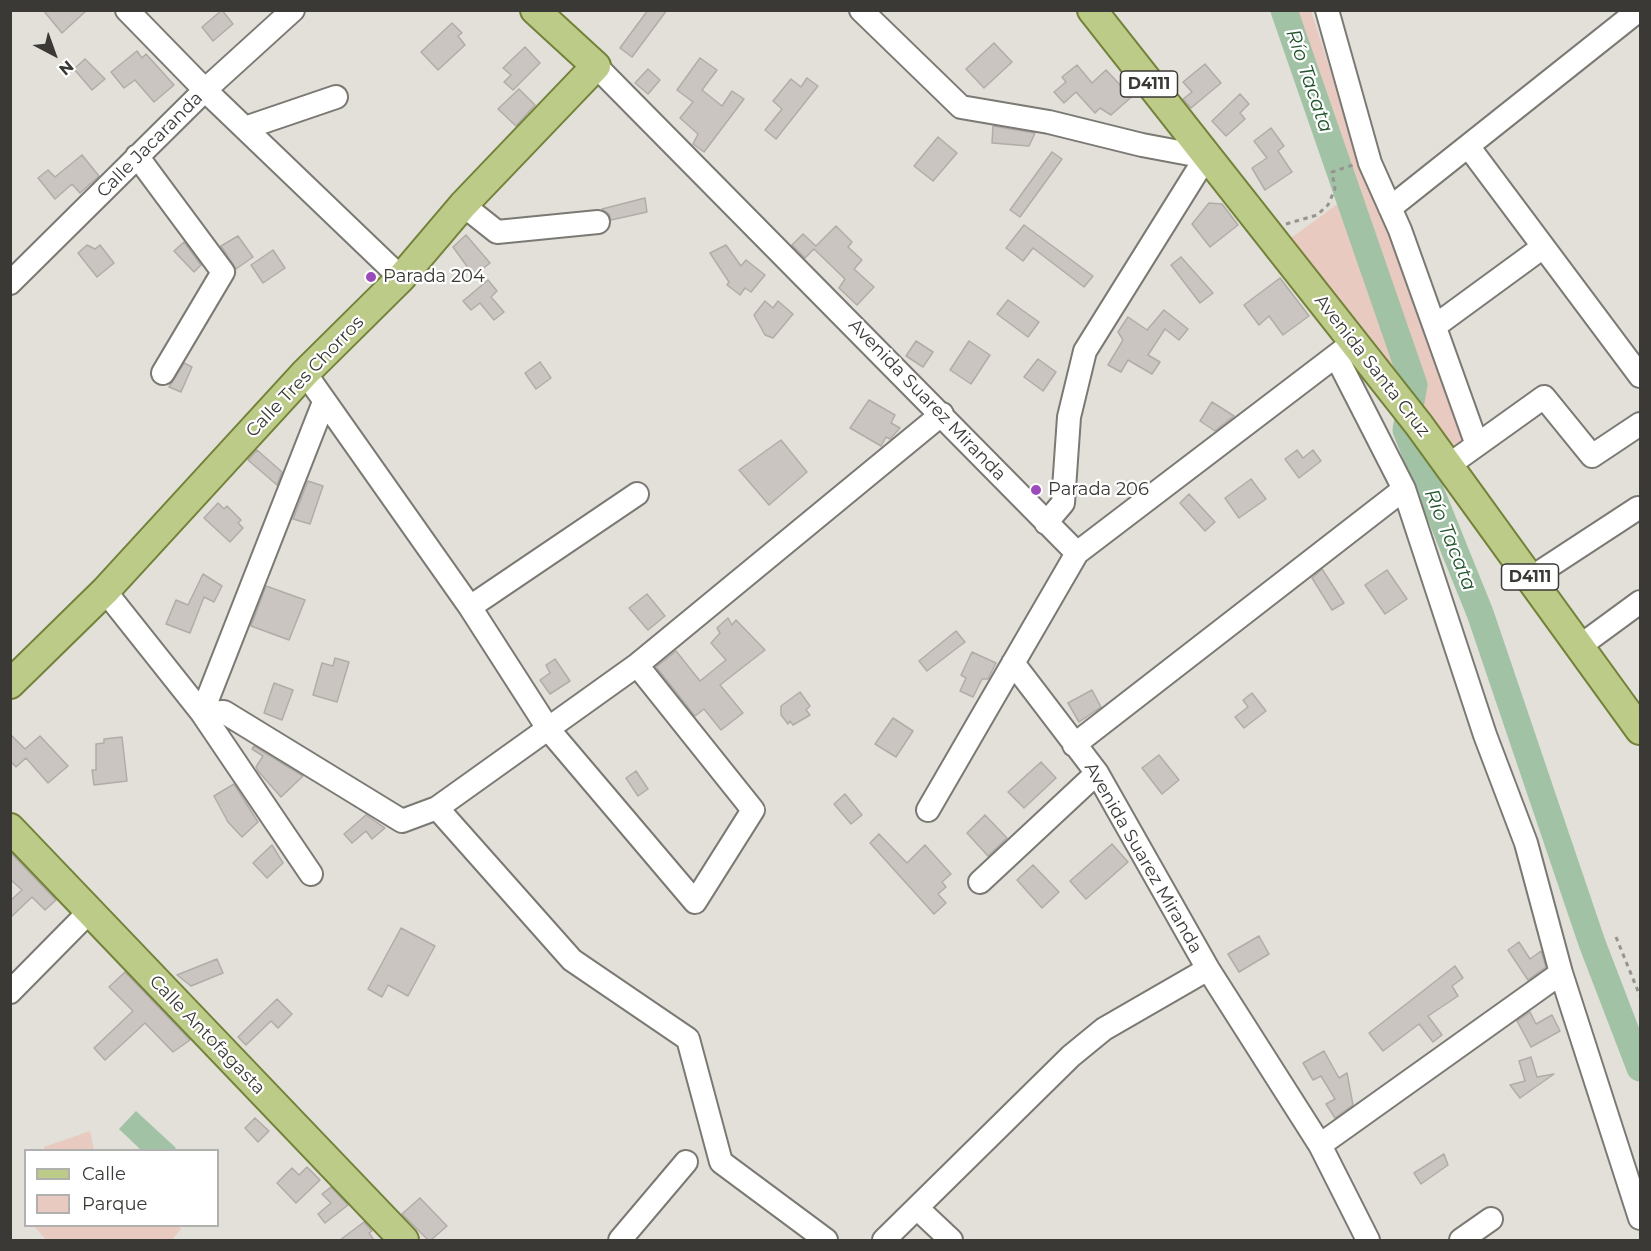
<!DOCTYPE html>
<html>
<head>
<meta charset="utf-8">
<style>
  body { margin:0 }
  #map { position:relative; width:1651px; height:1251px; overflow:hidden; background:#e2e0d9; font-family:Montserrat,sans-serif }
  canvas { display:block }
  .frame { position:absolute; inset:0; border:12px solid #3a3936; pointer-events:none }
  .legend { position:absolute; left:24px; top:1149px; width:195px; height:78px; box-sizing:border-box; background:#fff; border:2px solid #b0b0af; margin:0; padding:8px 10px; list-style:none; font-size:18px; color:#3a3936 }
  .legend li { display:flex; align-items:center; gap:12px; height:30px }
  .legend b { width:30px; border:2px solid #b0b0af }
  .north { position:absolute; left:24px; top:24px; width:60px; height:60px; -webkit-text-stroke:4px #fff; paint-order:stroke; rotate:139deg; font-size:16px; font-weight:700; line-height:24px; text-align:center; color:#3a3936 }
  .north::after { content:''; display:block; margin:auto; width:21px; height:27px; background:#3a3936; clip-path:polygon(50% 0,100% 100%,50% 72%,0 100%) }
</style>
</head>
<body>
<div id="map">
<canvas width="1651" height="1251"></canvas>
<div class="frame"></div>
<ul class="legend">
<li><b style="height:8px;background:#bdcb89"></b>Calle</li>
<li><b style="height:16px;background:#e9cac0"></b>Parque</li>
</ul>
<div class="north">N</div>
</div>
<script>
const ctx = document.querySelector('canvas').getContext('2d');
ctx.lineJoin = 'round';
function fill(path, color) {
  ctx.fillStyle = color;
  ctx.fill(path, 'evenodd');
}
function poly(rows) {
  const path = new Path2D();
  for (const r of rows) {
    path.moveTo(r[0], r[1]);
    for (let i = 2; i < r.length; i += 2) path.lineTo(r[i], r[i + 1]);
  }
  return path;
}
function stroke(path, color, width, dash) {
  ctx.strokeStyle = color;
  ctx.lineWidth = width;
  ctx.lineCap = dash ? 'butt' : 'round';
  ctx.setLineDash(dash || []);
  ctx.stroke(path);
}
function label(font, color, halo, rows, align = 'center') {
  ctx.font = font + ' Montserrat,sans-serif';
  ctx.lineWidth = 4.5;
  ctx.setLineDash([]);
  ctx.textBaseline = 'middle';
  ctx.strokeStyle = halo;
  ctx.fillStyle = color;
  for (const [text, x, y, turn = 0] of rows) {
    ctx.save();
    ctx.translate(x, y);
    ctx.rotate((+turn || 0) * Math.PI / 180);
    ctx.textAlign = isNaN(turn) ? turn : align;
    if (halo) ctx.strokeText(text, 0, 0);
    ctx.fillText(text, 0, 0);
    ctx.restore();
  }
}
const green = poly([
  [1295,11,1311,11,1361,164,1393,232,1469,444,1456,454,1416,401,1422,390],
  [1339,203,1403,385,1291,238],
  [90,1131,94,1150,44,1150,44,1147],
  [34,1226,178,1226,181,1229,172,1240,46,1240]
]);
const water = poly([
  [136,1111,176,1148,174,1150,141,1150,119,1129]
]);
const river = poly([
  [1284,10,1414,385,1406,430,1480,613,1592,943,1640,1068]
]);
const building = poly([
  [43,10,87,10,62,33,43,10],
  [222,10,233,24,213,41,202,27,222,10],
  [648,10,667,10,632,57,620,48,648,10],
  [452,23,462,33,458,36,465,45,438,70,421,52,452,23],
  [994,43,1012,62,984,88,966,69,994,43],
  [525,47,540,63,513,90,504,82,511,75,503,68,525,47],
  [137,51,142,58,146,54,174,85,154,102,135,80,124,88,111,72,137,51],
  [700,58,717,70,702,90,722,106,732,91,744,99,704,152,693,144,698,134,680,118,693,102,677,90,700,58],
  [85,59,105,79,92,90,74,69,85,59],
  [1205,64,1221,83,1191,108,1183,99,1192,92,1183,82,1205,64],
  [1077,65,1092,83,1106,70,1123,88,1128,84,1136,93,1111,115,1100,108,1095,113,1076,92,1064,103,1054,92,1066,82,1062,77,1077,65],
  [648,69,660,80,648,94,635,83,648,69],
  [807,78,818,86,776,139,765,130,782,109,773,101,791,79,801,87,807,78],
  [519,89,535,105,516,126,498,109,519,89],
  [1240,94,1249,104,1240,113,1245,119,1226,136,1212,121,1240,94],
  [993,126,1035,133,1029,146,992,143,993,126],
  [1271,128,1284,146,1278,151,1292,172,1265,190,1252,168,1267,158,1254,141,1271,128],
  [938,137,957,153,933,181,914,166,938,137],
  [1052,152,1062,159,1020,217,1010,210,1052,152],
  [82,155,99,176,80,193,72,184,55,199,38,178,48,170,55,177,82,155],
  [645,198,647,212,611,220,609,214,602,209,645,198],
  [1209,203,1222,204,1238,225,1210,247,1192,224,1209,203],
  [1024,225,1093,276,1084,287,1033,248,1023,261,1006,248,1024,225],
  [836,226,852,242,848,247,862,260,854,269,874,287,857,305,839,288,845,279,814,249,805,258,792,245,803,234,816,246,836,226],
  [466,235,490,263,474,276,453,247,466,235],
  [238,236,253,257,236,269,221,246,238,236],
  [184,242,201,265,194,272,174,251,184,242],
  [87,245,95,249,100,245,114,263,97,277,78,253,87,245],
  [726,245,741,266,746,260,765,275,751,292,745,288,740,295,727,285,729,282,710,253,726,245],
  [273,250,285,268,263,283,251,265,273,250],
  [1181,257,1213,293,1200,303,1171,265,1181,257],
  [1280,278,1309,316,1283,335,1269,316,1259,325,1244,305,1280,278],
  [488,280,497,291,491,297,504,312,494,320,480,303,471,310,463,301,488,280],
  [1008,300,1039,322,1028,337,997,314,1008,300],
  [765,301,773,308,778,301,793,314,773,338,765,335,754,315,765,301],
  [1164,310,1188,329,1179,340,1165,329,1148,355,1160,362,1152,374,1128,360,1121,372,1108,365,1123,340,1118,332,1128,317,1147,330,1164,310],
  [916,341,933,352,923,367,906,356,916,341],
  [969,341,990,355,971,384,950,370,969,341],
  [1038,359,1056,372,1043,391,1024,377,1038,359],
  [540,362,551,378,536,389,525,373,540,362],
  [184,363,192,367,181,392,169,387,184,363],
  [869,400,895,415,891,423,900,428,890,439,886,437,881,446,850,428,869,400],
  [1212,402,1234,416,1215,431,1200,421,1212,402],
  [781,440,807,472,769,505,739,470,781,440],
  [257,450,282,472,277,485,248,460,257,450],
  [1297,450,1303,458,1313,450,1321,461,1299,478,1285,459,1297,450],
  [1251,479,1266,499,1239,518,1225,498,1251,479],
  [308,481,323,486,310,524,293,519,308,481],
  [1189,494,1215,522,1205,531,1180,503,1189,494],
  [218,503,224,509,227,506,241,520,238,523,243,528,230,542,204,518,218,503],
  [1322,569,1344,603,1332,610,1312,578,1322,569],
  [1387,570,1407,599,1385,614,1365,585,1387,570],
  [203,574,222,586,214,602,204,597,190,633,166,624,176,600,188,605,203,574],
  [266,586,305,600,289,640,251,626,266,586],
  [647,594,665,616,648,630,629,608,647,594],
  [728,618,732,625,736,620,765,650,720,685,743,713,721,730,704,709,695,716,656,667,676,651,700,681,726,660,711,643,720,633,717,628,728,618],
  [956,631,965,642,927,671,919,661,956,631],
  [972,652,996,663,988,679,982,679,973,697,960,691,966,678,961,675,972,652],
  [335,658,349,662,337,702,313,695,322,663,333,666,335,658],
  [555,659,570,681,550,694,540,680,550,673,546,665,555,659],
  [274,683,293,690,282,720,264,713,274,683],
  [1092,690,1101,707,1079,722,1068,703,1092,690],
  [800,692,810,706,806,710,810,715,793,725,790,721,788,724,781,715,781,706,800,692],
  [1252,693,1266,711,1244,728,1235,717,1248,707,1243,700,1252,693],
  [893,718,913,731,896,757,875,744,893,718],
  [10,734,25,749,40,736,68,766,48,783,26,758,16,767,10,761,10,734],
  [122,737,127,781,94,785,92,770,96,770,96,744,104,743,104,739,122,737],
  [254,746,303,776,281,797,258,771,256,767,263,756,252,749,254,746],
  [1159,755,1179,780,1162,794,1142,768,1159,755],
  [1041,762,1056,778,1024,808,1008,792,1041,762],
  [636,771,648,789,638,796,626,778,636,771],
  [234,784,258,822,242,837,228,822,214,796,234,784],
  [845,794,862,815,851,824,834,804,845,794],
  [366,815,385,828,372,839,366,831,352,843,344,834,366,815],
  [985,815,1007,838,988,856,967,833,985,815],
  [879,834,907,863,925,845,951,874,942,882,946,887,938,894,946,903,934,914,870,843,879,834],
  [1112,844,1128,862,1086,899,1070,881,1112,844],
  [272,845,283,863,267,878,253,863,272,845],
  [10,852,56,900,45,910,32,897,10,918,10,901,22,890,10,879,10,852],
  [1033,865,1059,892,1042,908,1017,880,1033,865],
  [401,928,435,946,408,996,388,985,382,997,368,989,401,928],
  [1259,936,1269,954,1239,972,1228,954,1259,936],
  [1519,942,1530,959,1541,951,1546,967,1528,980,1508,950,1519,942],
  [217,959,223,973,191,986,177,975,217,959],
  [1455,966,1463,978,1452,986,1458,996,1428,1016,1442,1035,1433,1042,1419,1024,1383,1051,1369,1033,1455,966],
  [125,972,190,1040,173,1052,145,1023,105,1060,94,1048,133,1011,109,987,125,972],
  [277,999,292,1014,278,1028,271,1021,246,1045,238,1037,277,999],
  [1530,1012,1536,1024,1552,1015,1560,1031,1531,1047,1517,1021,1530,1012],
  [1324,1051,1339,1078,1347,1073,1353,1105,1335,1118,1326,1104,1335,1099,1321,1076,1313,1080,1303,1063,1324,1051],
  [1531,1057,1537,1077,1554,1074,1520,1098,1510,1085,1525,1081,1519,1061,1531,1057],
  [255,1118,269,1131,258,1142,245,1128,255,1118],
  [1444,1154,1448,1165,1421,1184,1414,1173,1444,1154],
  [307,1167,320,1180,296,1203,277,1183,292,1168,299,1175,307,1167],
  [331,1187,348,1205,325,1223,318,1214,331,1203,322,1194,331,1187],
  [420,1198,447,1226,431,1240,428,1240,402,1214,420,1198],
  [364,1222,372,1231,369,1233,374,1240,340,1240,364,1222]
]);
const path = poly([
  [1286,224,1317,215,1328,205,1335,189,1332,172,1353,165],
  [1616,937,1640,996]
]);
const minor = poly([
  [127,10,205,90,401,278],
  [861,10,961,107,1049,122,1142,145,1206,157,1085,351,1069,417,1063,503,1046,523],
  [1327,10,1370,163,1400,230,1477,445],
  [596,66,1077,553],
  [245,128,336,97],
  [1468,146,1640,376],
  [137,156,223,272,163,373],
  [463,205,497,232,598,222],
  [1390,208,1639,10],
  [10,283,205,90,293,10],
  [1435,326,1543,247],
  [1336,356,1404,489,1485,735,1526,843,1561,973,1640,1218],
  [305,373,470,607,549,730,695,902,753,810,637,665],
  [324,402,202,713,224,712,402,821,437,808,637,665,942,414],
  [1449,465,1544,397,1592,456,1640,424],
  [1531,578,1638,508],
  [105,591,202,713,311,874],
  [470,607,637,494],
  [1580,646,1640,602],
  [1013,663,1097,773,1208,969,1320,1145,1368,1240],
  [1074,745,1404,489],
  [437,808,572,960,688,1039,721,1162,826,1240],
  [928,810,1077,553,1346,348],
  [980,882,1097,773],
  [10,992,89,912],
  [1320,1145,1561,973],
  [917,1208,951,1240],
  [620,1240,686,1162],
  [884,1240,1071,1056,1104,1029,1208,969],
  [1461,1240,1491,1219]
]);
const major = poly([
  [1092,10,1419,425,1640,730],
  [10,684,105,591,305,373,401,278,463,205,596,66,535,10],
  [10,828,404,1240]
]);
const markers = [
  [371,277,6,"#9c4bbb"],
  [1036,490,6,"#9c4bbb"]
];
const shields = [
  [1149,84,57],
  [1530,577,57]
];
const shieldNames = [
  ["D4111",1149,84],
  ["D4111",1530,577]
];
const streetNames = [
  ["Calle Jacaranda",150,145,-45],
  ["Avenida Santa Cruz",1372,366,52],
  ["Calle Tres Chorros",305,377,-46],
  ["Avenida Suarez Miranda",927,400,46],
  ["Avenida Suarez Miranda",1143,858,60],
  ["Calle Antofagasta",207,1035,46]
];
const poiNames = [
  ["Parada 204",383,277],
  ["Parada 206",1048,490]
];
const waterNames = [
  ["Río Tacata",1309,81,71],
  ["Río Tacata",1450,540,68]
];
fill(green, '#e9cac0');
fill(water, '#a1c2a5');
stroke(river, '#a1c2a5', 27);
fill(building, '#cac5c0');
stroke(building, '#b1aca7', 1.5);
stroke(minor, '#7b7973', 26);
stroke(major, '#738239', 32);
stroke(path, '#96948f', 3, [4.5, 4.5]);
stroke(minor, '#fff', 22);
stroke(major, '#bdcb89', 28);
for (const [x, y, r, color] of markers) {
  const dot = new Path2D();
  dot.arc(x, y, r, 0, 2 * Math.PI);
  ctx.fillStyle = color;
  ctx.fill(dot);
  stroke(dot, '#fff', 2);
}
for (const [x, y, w] of shields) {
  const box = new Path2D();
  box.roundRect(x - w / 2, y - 13, w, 26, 4.5);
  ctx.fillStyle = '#fff';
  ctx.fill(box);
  stroke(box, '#3a3936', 1.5);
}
label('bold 16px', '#3a3936', null, shieldNames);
label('18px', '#3a3936', '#fff', streetNames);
label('18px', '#3a3936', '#fff', poiNames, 'left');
label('italic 20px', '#23552e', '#fff', waterNames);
</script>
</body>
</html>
